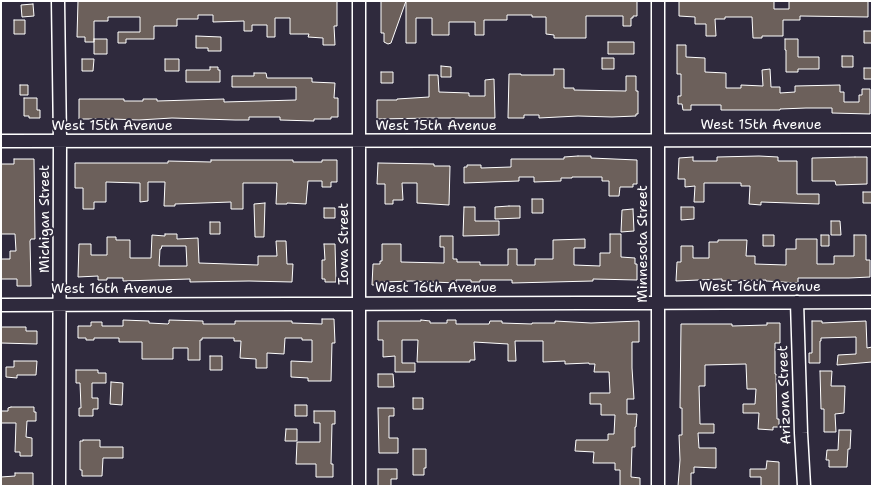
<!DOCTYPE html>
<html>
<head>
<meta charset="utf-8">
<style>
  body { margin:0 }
  #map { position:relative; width:873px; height:487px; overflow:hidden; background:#2f2a3d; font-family:"Shantell Sans",sans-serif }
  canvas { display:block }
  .frame { position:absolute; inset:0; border:2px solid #fff; pointer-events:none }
</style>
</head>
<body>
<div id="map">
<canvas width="873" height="487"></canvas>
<div class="frame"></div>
</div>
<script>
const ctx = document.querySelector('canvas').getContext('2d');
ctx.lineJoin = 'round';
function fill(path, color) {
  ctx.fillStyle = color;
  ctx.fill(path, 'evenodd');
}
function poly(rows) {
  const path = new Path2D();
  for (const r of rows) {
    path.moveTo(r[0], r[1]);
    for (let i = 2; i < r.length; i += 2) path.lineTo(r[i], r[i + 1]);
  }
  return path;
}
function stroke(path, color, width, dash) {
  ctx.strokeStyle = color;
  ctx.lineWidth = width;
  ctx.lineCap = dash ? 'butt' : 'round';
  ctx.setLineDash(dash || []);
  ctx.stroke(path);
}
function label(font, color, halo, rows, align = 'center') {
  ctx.font = font + ' "Shantell Sans",sans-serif';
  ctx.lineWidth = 4;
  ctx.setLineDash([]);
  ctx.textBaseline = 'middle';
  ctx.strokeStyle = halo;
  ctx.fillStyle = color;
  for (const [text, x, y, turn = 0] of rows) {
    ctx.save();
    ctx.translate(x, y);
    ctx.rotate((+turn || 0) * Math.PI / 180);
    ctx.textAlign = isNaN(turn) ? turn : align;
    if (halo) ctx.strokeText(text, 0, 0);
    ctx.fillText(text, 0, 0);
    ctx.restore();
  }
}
const building = poly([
  [78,1,337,1,337,26,334,26,335,45,323,45,323,38,308,37,309,34,290,34,290,18,275,18,275,37,267,37,267,25,252,25,252,31,244,31,244,21,213,22,213,15,198,15,198,19,177,19,177,26,154,26,154,39,126,39,126,43,118,43,118,32,140,32,140,17,108,17,108,21,94,21,94,42,85,42,85,37,77,37,78,1],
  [381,1,406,1,391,43,388,44,384,42,384,33,381,33,381,1],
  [406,1,637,1,637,16,633,16,633,18,631,18,631,26,623,26,623,16,586,16,586,38,554,38,554,35,546,34,546,17,532,17,532,15,507,15,507,20,484,20,484,35,475,35,475,22,449,22,449,35,432,35,432,18,416,18,416,43,406,43,406,1],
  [679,1,774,1,774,9,789,9,789,1,868,1,868,17,800,16,800,20,783,20,783,36,762,36,762,38,753,38,752,17,725,17,725,19,715,19,716,36,706,36,706,24,695,24,695,17,679,16,679,1],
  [33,4,34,16,22,17,21,5,33,4],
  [14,20,25,20,25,34,14,34,14,20],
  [864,31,872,31,872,43,864,43,864,31],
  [196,36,221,37,221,51,208,51,208,48,196,48,196,36],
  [94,39,107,39,107,54,94,54,94,39],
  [785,39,798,39,798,57,819,57,819,69,798,69,798,72,786,72,786,50,785,50,785,39],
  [608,42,634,42,634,54,608,54,608,42],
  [677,45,686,45,686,57,705,58,705,72,726,73,726,88,741,88,741,85,763,86,762,70,770,69,771,87,780,87,780,93,795,92,795,86,840,85,840,92,844,92,844,102,859,102,859,95,862,95,862,89,870,89,870,114,832,113,832,108,806,108,780,109,780,110,721,110,721,105,691,105,691,110,683,110,682,104,678,104,678,96,681,96,681,74,677,74,677,45],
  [842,56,853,56,853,67,842,67,842,56],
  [602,58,614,58,614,69,602,69,602,58],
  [82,59,94,59,93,71,82,71,82,59],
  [165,59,179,59,179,71,165,71,165,59],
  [441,66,451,67,451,77,441,77,441,66],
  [210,67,218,67,218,70,220,70,220,82,186,82,186,70,210,70,210,67],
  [864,68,872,68,872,79,864,79,864,68],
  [554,69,564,69,564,88,574,88,574,90,626,91,626,76,636,76,636,91,638,91,638,114,636,114,636,116,612,117,578,116,539,118,539,115,524,115,524,118,508,118,509,74,521,74,521,75,554,75,554,69],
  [381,72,393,72,393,83,381,83,381,72],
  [254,73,266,73,267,78,312,78,312,82,335,83,334,98,338,98,338,117,331,117,331,119,314,119,314,121,280,120,280,117,249,117,249,120,235,120,172,118,139,120,111,119,79,119,79,99,124,99,124,101,143,101,143,99,157,99,157,101,224,99,224,102,296,100,296,87,232,87,232,76,254,76,254,73],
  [429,75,438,75,439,92,469,93,469,96,485,96,485,80,494,79,495,118,433,118,377,119,377,100,397,100,397,99,429,97,429,75],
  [20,85,28,85,28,95,20,95,20,85],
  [24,98,37,98,37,110,40,110,40,118,29,118,29,116,24,116,24,98],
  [578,156,591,156,591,158,637,160,637,184,633,184,633,187,620,187,619,196,609,196,609,181,602,181,602,177,572,177,572,178,561,178,561,181,534,182,534,177,519,177,519,181,464,183,464,167,467,167,467,165,481,165,481,168,511,167,511,159,564,159,564,157,578,156],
  [693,157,693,161,717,161,717,157,759,156,778,157,778,161,797,161,797,194,819,194,819,204,761,202,761,205,749,204,750,186,741,186,741,183,704,183,704,202,694,202,695,186,685,187,685,179,678,179,679,158,693,157],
  [855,157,867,157,867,184,836,185,835,181,812,181,812,158,855,157],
  [14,159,34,159,35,239,31,239,30,241,31,286,17,286,17,279,1,279,1,259,10,259,10,251,16,251,15,234,1,234,1,164,14,164,14,159],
  [211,160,293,160,293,162,322,162,322,160,337,160,337,182,331,182,331,187,322,187,322,181,308,181,306,204,287,203,287,204,276,204,277,183,243,183,243,209,231,209,231,202,175,204,175,206,164,206,165,182,148,182,148,201,140,202,140,183,106,182,106,202,94,202,94,209,83,209,83,188,75,188,75,163,168,163,168,161,211,162,211,160],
  [378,163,434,164,434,166,450,166,449,205,417,203,417,183,402,183,403,200,393,200,393,204,385,204,385,184,377,184,378,163],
  [863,192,872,192,872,203,863,203,863,192],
  [532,199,543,199,543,213,532,213,532,199],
  [265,203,264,237,255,237,254,204,265,203],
  [509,206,520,206,520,218,495,219,495,207,509,206],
  [464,207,475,207,475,221,499,221,499,235,463,236,464,207],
  [681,207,694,207,694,219,681,220,681,207],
  [324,208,335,208,335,218,324,218,324,208],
  [633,209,634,231,621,232,622,210,633,209],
  [831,221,840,221,841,235,831,235,831,221],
  [210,222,220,222,220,234,210,234,210,222],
  [165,234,177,234,177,239,198,238,199,263,258,265,258,256,277,256,276,241,286,241,287,264,293,264,292,282,249,281,190,282,190,279,123,281,123,278,107,278,107,280,98,280,98,276,78,277,79,244,91,244,91,255,107,255,107,237,116,237,116,240,130,240,130,258,151,258,152,235,165,236,165,234],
  [162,246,186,246,187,266,159,266,160,249,161,249,162,246],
  [610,234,621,234,621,257,635,258,635,264,637,264,637,280,593,279,593,281,512,283,512,280,480,280,480,282,471,282,471,280,456,280,456,283,411,281,383,282,383,285,372,285,373,264,380,264,380,261,382,261,382,244,401,244,401,262,444,263,444,247,440,247,440,236,453,236,453,259,457,259,457,262,480,262,480,265,508,265,508,249,517,249,517,265,535,265,535,259,553,259,553,240,585,239,585,248,574,248,574,265,600,266,600,253,610,253,610,234],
  [763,235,774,235,774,246,763,246,763,235],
  [821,235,829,235,829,246,821,246,821,235],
  [854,235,866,235,866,260,870,260,870,277,849,278,798,278,798,283,766,281,766,280,722,281,722,279,676,281,677,262,681,262,681,246,693,246,693,258,709,258,709,242,718,242,718,240,747,240,746,256,755,256,755,264,786,265,786,249,796,249,796,239,817,239,817,264,834,264,834,256,854,256,854,235],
  [324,244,335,244,336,282,325,282,325,279,322,279,322,260,325,260,324,244],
  [322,319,334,319,335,343,332,343,331,381,308,381,308,378,291,377,291,361,312,362,312,340,302,340,302,338,285,338,284,354,267,353,267,368,256,368,256,359,240,358,241,341,234,341,234,338,202,338,202,340,200,340,200,360,188,360,188,348,173,348,173,359,142,359,142,342,119,342,119,338,94,338,94,340,86,340,86,338,78,338,78,326,91,326,91,322,102,322,102,326,123,326,123,320,149,321,149,323,168,324,169,323,169,320,203,321,203,324,235,324,235,321,292,321,292,323,322,324,322,319],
  [421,320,430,321,430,323,447,323,447,320,456,320,456,324,489,324,490,321,502,321,502,323,532,324,532,323,555,323,555,321,591,323,639,321,639,342,632,342,632,368,634,399,627,399,627,414,637,414,636,427,635,427,635,447,632,447,631,477,640,478,640,486,620,486,620,470,615,470,615,463,593,463,594,452,575,451,576,440,608,440,608,434,614,434,615,415,601,415,601,404,590,404,590,393,610,393,609,372,594,372,595,364,589,364,589,363,565,364,565,361,543,362,543,341,515,341,516,361,508,361,508,344,474,342,475,360,470,360,470,362,417,362,418,340,402,340,402,363,415,363,415,372,395,372,395,356,383,357,383,340,378,340,378,321,421,321,421,320],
  [812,321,822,321,822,323,866,321,867,348,872,347,872,362,837,365,838,355,856,354,856,337,821,338,821,341,820,341,820,363,809,363,809,353,812,353,812,321],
  [767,323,780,323,780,343,775,343,775,374,776,374,777,419,779,419,779,427,773,427,773,430,758,429,759,413,743,413,743,404,755,404,756,389,747,389,746,364,705,365,705,386,699,386,700,424,714,424,714,433,698,433,699,448,716,448,716,468,694,467,694,473,691,473,691,486,678,486,680,460,679,435,682,435,682,408,680,408,681,324,732,324,732,326,767,325,767,323],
  [1,327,26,327,26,331,37,331,37,344,1,343,1,327],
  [210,356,222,356,222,370,210,370,210,356],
  [14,361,37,361,36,375,17,375,17,378,6,377,6,367,14,367,14,361],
  [76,370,98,370,98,373,106,373,106,383,92,383,92,398,98,398,98,409,93,409,93,416,79,416,79,408,81,408,80,383,76,383,76,370],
  [820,371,832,371,831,386,845,386,844,413,835,414,836,432,824,432,824,409,821,409,820,371],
  [378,374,393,374,394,387,378,387,378,374],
  [111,382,123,383,122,405,110,404,111,382],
  [413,398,423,398,423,409,413,409,413,398],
  [295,405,307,405,307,416,295,416,295,405],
  [11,407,34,407,34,412,36,412,36,421,27,421,26,437,32,438,32,456,20,456,20,452,15,452,16,423,1,423,1,411,8,411,8,408,11,407],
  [378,408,394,408,394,416,389,416,389,438,398,438,398,453,379,453,378,408],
  [314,411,335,411,335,424,332,424,331,464,333,464,333,477,316,477,316,464,296,464,297,442,320,442,320,423,314,423,314,411],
  [286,429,297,429,297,441,285,441,286,429],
  [839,430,851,430,850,449,848,449,847,467,829,467,829,460,826,460,827,450,838,450,839,430],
  [83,440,100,440,100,447,123,447,123,458,103,458,102,476,82,476,82,470,80,470,80,441,83,441,83,440],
  [413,449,426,449,426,468,424,468,424,475,413,475,413,449],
  [767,461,779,462,779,486,761,486,761,477,750,477,750,469,766,469,767,461],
  [378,469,397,469,397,479,391,479,391,486,378,486,378,469],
  [15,473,33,473,33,486,1,486,1,477,15,476,15,473]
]);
const street = poly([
  [58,1,60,141,59,486],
  [359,1,359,486],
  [658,1,658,486],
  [1,141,872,140],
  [797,302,801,433,804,486],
  [1,305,872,302]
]);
const streetNames = [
  ["West 15th Avenue",761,125],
  ["West 15th Avenue",112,126],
  ["West 15th Avenue",436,126],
  ["Michigan Street",45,219,-90],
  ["Iowa Street",344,244,-90],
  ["Minnesota Street",643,244,-90],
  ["West 16th Avenue",760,287],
  ["West 16th Avenue",436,288],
  ["West 16th Avenue",112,289],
  ["Arizona Street",785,395,-92]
];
fill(building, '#6c605b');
stroke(building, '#fff', 1);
stroke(street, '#fff', 15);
stroke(street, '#2f2a3d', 12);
label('14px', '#fff', '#2f2a3d', streetNames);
</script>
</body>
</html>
